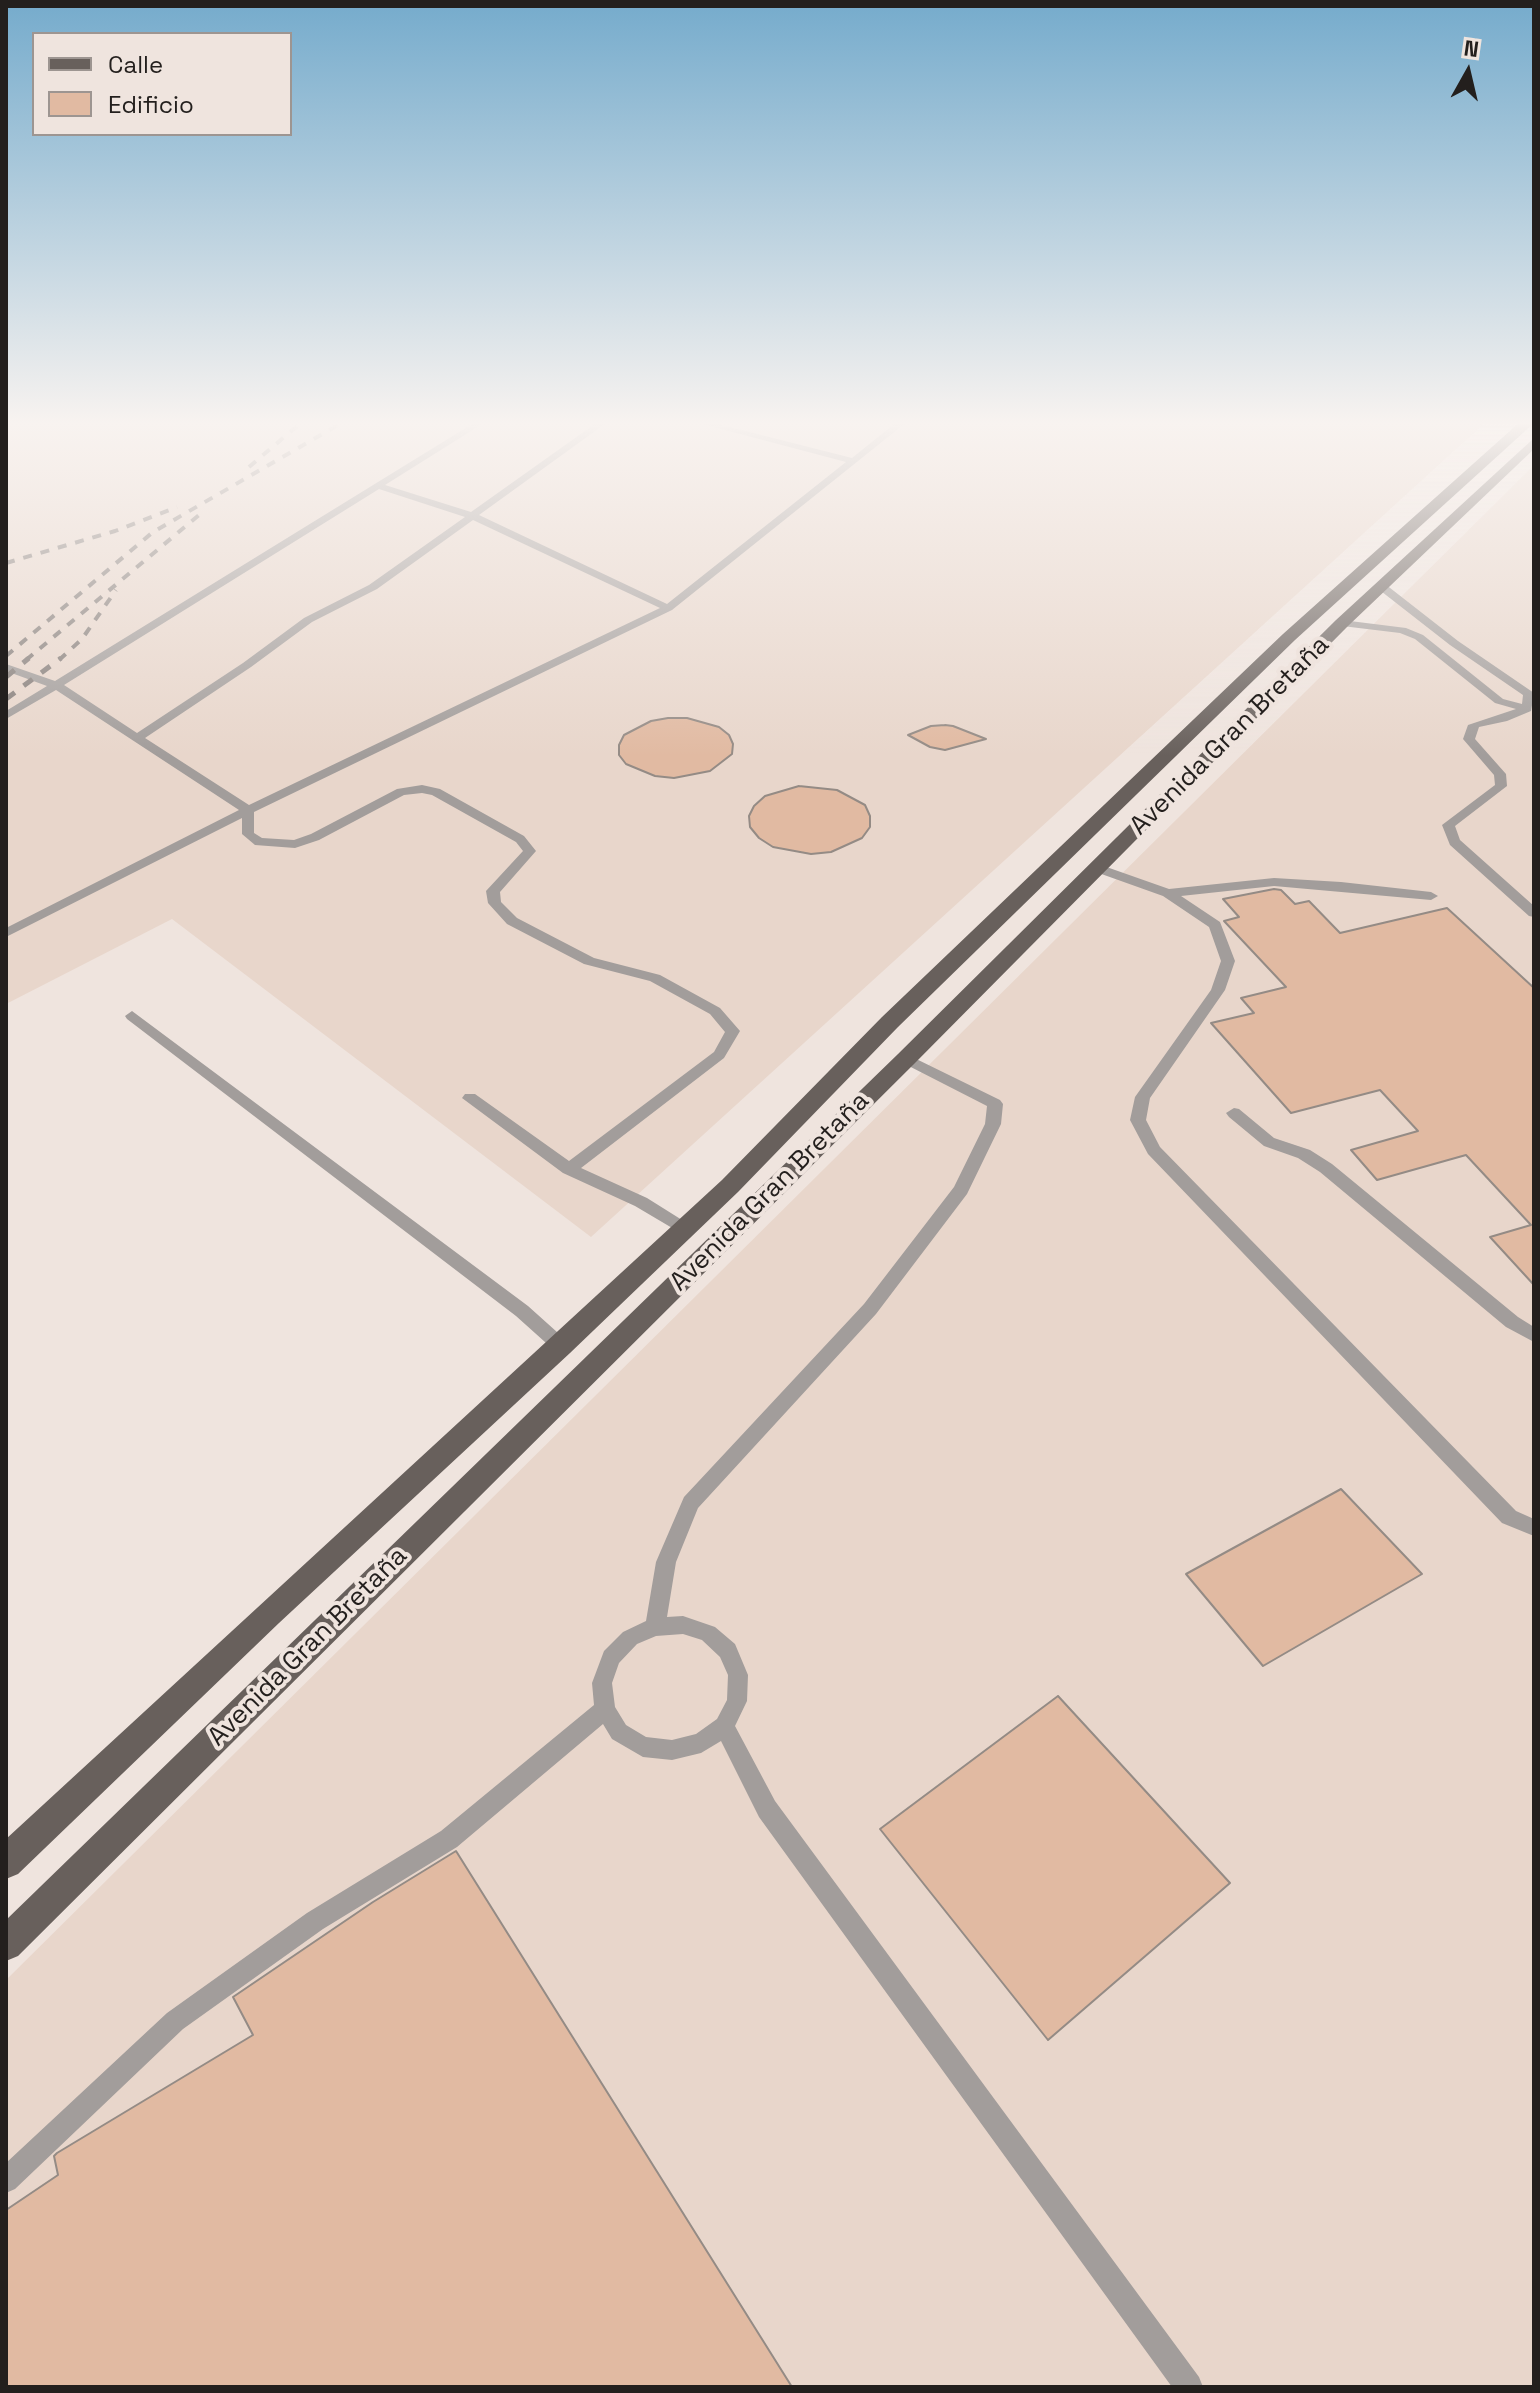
<!DOCTYPE html>
<html>
<head>
<meta charset="utf-8">
<style>
  body { margin:0 }
  #map { position:relative; width:1540px; height:2393px; overflow:hidden; background:#efe4de; font-family:"Space Grotesk",sans-serif }
  canvas { display:block }
  .frame { position:absolute; inset:0; border:8px solid #231f1d; pointer-events:none }
  .legend { position:absolute; left:32px; top:32px; width:260px; height:104px; box-sizing:border-box; background:#efe4de; border:2px solid #9d9591; margin:0; padding:10px 14px; list-style:none; font-size:24px; color:#231f1d }
  .legend li { display:flex; align-items:center; gap:16px; height:40px }
  .legend b { width:40px; border:2px solid #9d9591 }
  .north { position:absolute; left:1428px; top:32px; width:80px; height:80px; -webkit-text-stroke:6px #efe4de; paint-order:stroke; rotate:8deg; font-size:22px; font-weight:700; line-height:32px; text-align:center; color:#231f1d }
  .north::after { content:''; display:block; margin:auto; width:28px; height:36px; background:#231f1d; clip-path:polygon(50% 0,100% 100%,50% 72%,0 100%) }
</style>
</head>
<body>
<div id="map">
<canvas width="1540" height="2393"></canvas>
<div class="frame"></div>
<ul class="legend">
<li><b style="height:10px;background:#68605c"></b>Calle</li>
<li><b style="height:22px;background:#e1baa2"></b>Edificio</li>
</ul>
<div class="north">N</div>
</div>
<script>
const ctx = document.querySelector('canvas').getContext('2d');
ctx.lineJoin = 'round';
function fill(path, color) {
  ctx.fillStyle = color;
  ctx.fill(path, 'evenodd');
}
function poly(rows) {
  const path = new Path2D();
  for (const r of rows) {
    path.moveTo(r[0], r[1]);
    for (let i = 2; i < r.length; i += 2) path.lineTo(r[i], r[i + 1]);
  }
  return path;
}
function stroke(path, color, width, dash) {
  ctx.strokeStyle = color;
  ctx.lineWidth = width;
  ctx.lineCap = dash ? 'butt' : 'round';
  ctx.setLineDash(dash || []);
  ctx.stroke(path);
}
function label(font, color, halo, rows, align = 'center') {
  ctx.font = font + ' "Space Grotesk",sans-serif';
  ctx.lineWidth = 8;
  ctx.setLineDash([]);
  ctx.textBaseline = 'middle';
  ctx.strokeStyle = halo;
  ctx.fillStyle = color;
  for (const [text, x, y, turn = 0] of rows) {
    ctx.save();
    ctx.translate(x, y);
    ctx.rotate((+turn || 0) * Math.PI / 180);
    ctx.textAlign = isNaN(turn) ? turn : align;
    if (halo) ctx.strokeText(text, 0, 0);
    ctx.fillText(text, 0, 0);
    ctx.restore();
  }
}
const built = poly([
  [6,421,1487,421,591,1237,172,919,6,1004],
  [1534,465,1534,2387,6,2387,6,1980]
]);
const building = poly([
  [668,718,687,718,719,727,729,735,733,744,732,754,710,771,674,778,655,776,626,764,619,755,619,745,624,735,651,721,668,718],
  [945,725,953,726,986,739,945,750,930,747,908,735,931,726,945,725],
  [799,786,837,790,865,805,870,816,870,827,862,838,831,852,811,854,773,847,759,838,750,827,749,816,754,806,765,796,799,786],
  [1274,889,1281,890,1295,904,1309,901,1340,933,1447,908,1534,988,1534,1285,1490,1237,1531,1225,1466,1155,1377,1180,1351,1150,1418,1131,1380,1090,1291,1113,1211,1023,1254,1013,1241,998,1286,987,1224,921,1239,917,1223,899,1274,889],
  [1341,1489,1422,1574,1263,1666,1186,1574,1341,1489],
  [1058,1696,1230,1883,1048,2040,880,1829,1058,1696],
  [456,1851,792,2387,6,2387,6,2210,58,2175,54,2156,57,2153,253,2035,233,1997,373,1902,456,1851]
]);
const lane = poly([
  [477,421,487,421,385,485,471,512,599,421,609,421,479,515,667,604,846,462,691,421,706,421,852,458,898,421,908,421,672,610,254,812,254,833,262,838,294,840,311,834,397,789,422,785,440,789,524,836,536,851,500,892,501,902,517,918,594,958,660,975,720,1008,740,1031,724,1058,581,1168,647,1198,690,1225,692,1229,690,1233,684,1235,635,1206,563,1173,462,1098,465,1094,475,1094,569,1161,714,1052,725,1032,710,1014,650,981,584,964,507,924,488,903,486,891,523,851,516,842,432,795,422,793,404,795,319,840,295,848,255,845,242,834,242,818,6,937,6,928,239,810,56,690,6,719,6,711,47,686,6,671,6,664,55,681,477,421],
  [379,489,465,517,369,585,304,618,243,663,137,733,64,685,379,489],
  [473,520,660,608,249,805,145,738,251,667,312,622,377,589,473,520],
  [1377,584,1385,584,1458,641,1534,693,1531,711,1507,721,1479,727,1475,739,1506,774,1507,786,1455,826,1460,840,1534,906,1534,917,1529,916,1450,845,1442,825,1495,785,1494,775,1463,739,1468,725,1516,709,1495,703,1415,639,1400,633,1342,626,1337,623,1342,620,1406,628,1423,635,1503,699,1522,704,1523,695,1450,645,1377,588,1377,584],
  [1098,864,1169,889,1274,878,1341,882,1431,892,1438,896,1431,900,1274,886,1181,896,1220,922,1235,961,1225,990,1150,1098,1146,1120,1160,1147,1516,1511,1534,1519,1534,1536,1502,1523,1148,1154,1130,1120,1135,1097,1211,990,1221,961,1209,927,1163,896,1093,871,1092,868,1098,864],
  [132,1011,528,1306,567,1341,570,1346,567,1351,555,1351,516,1316,127,1019,125,1016,132,1011],
  [906,1054,1000,1100,1003,1104,1001,1124,967,1194,876,1314,698,1508,676,1562,667,1617,683,1616,715,1627,735,1644,748,1675,747,1701,735,1726,775,1801,1199,2377,1203,2387,1172,2387,759,1817,721,1741,701,1753,672,1760,643,1757,612,1739,603,1724,457,1847,323,1929,183,2029,15,2189,6,2193,6,2163,167,2013,307,1913,441,1831,594,1705,592,1683,604,1651,623,1632,646,1621,656,1562,684,1497,864,1304,954,1187,985,1124,987,1106,901,1062,899,1059,901,1056,906,1054],
  [683,1634,702,1640,720,1657,728,1675,727,1700,717,1719,696,1734,672,1740,646,1737,626,1725,615,1707,612,1683,619,1663,637,1644,656,1636,683,1634],
  [1234,1108,1239,1109,1274,1138,1310,1150,1332,1164,1518,1317,1534,1327,1534,1342,1506,1327,1320,1172,1298,1158,1264,1146,1229,1117,1226,1113,1234,1108]
]);
const primary = poly([
  [1521,421,1534,423,1295,640,898,1027,738,1192,570,1353,279,1623,18,1874,6,1879,6,1839,722,1180,882,1017,1283,634,1521,421],
  [1534,438,1534,449,1348,626,914,1064,18,1956,6,1961,6,1920,898,1054,1336,620,1534,438]
]);
const railFar1 = poly([
  [249,467,303,421],
  [6,563,115,531,177,507],
  [6,656,153,532,345,421],
  [26,660,205,510],
  [59,660,82,639,116,590]
]);
const rail = poly([
  [6,677,29,658],
  [6,699,61,658]
]);
const streetNames = [
  ["Avenida Gran Bretaña",1230,736,-45],
  ["Avenida Gran Bretaña",770,1192,-45],
  ["Avenida Gran Bretaña",308,1647,-45]
];
fill(built, '#e8d6cb');
fill(building, '#e1baa2');
stroke(building, '#948b85', 2);
fill(lane, '#a29d9b');
fill(primary, '#68605c');
stroke(railFar1, '#857d79', 4, [9, 9]);
stroke(rail, '#857d79', 5, [11, 11]);
const sky = ctx.createLinearGradient(0, 0, 0, 756);
sky.addColorStop(0, '#75abcc');
sky.addColorStop(0.56, '#f8f3f0');
sky.addColorStop(1, '#f8f3f000');
ctx.fillStyle = sky;
ctx.fillRect(0, 0, 1540, 756);
label('26px', '#231f1d', '#efe4de', streetNames);
</script>
</body>
</html>
